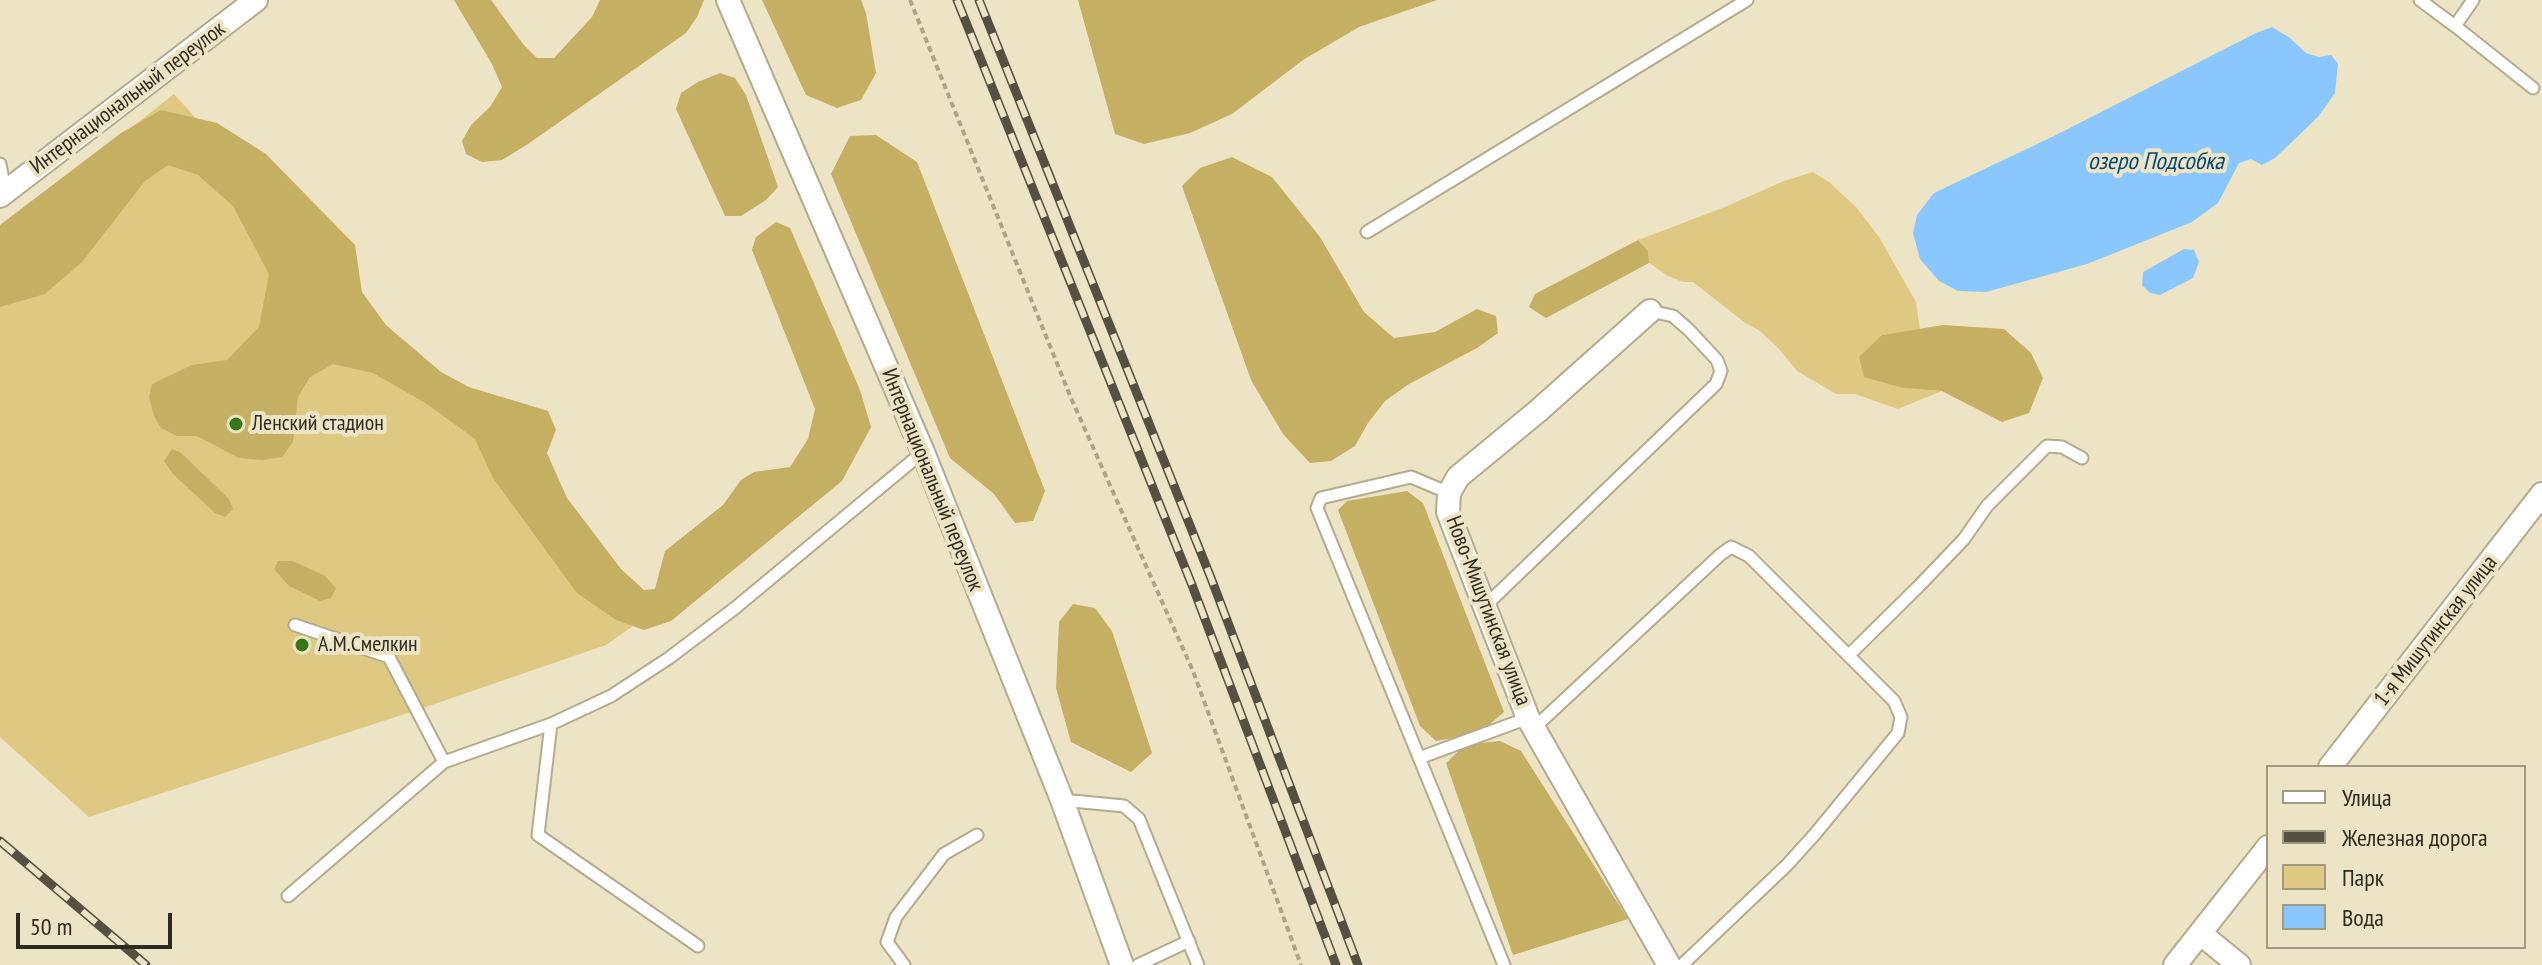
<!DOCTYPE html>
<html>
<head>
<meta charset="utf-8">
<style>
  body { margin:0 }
  #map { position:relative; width:2542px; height:965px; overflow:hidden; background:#ede4c6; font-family:"PT Sans Narrow",sans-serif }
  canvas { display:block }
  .legend { position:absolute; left:2266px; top:765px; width:260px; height:184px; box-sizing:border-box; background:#ede4c6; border:2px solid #a19a83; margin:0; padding:10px 14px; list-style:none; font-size:24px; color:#2e2a1f }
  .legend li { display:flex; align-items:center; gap:16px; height:40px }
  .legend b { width:40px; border:2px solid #a19a83 }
  .scale { position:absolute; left:16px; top:913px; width:156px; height:36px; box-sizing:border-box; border:4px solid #2e2a1f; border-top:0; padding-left:10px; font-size:24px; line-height:28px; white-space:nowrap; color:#2e2a1f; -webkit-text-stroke:6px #ede4c6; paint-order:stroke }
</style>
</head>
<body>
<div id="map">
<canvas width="2542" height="965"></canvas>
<ul class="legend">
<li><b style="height:10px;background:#fff"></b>Улица</li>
<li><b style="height:10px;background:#555041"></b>Железная дорога</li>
<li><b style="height:22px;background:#dfc982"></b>Парк</li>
<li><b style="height:22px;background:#8bc7ff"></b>Вода</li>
</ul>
<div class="scale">50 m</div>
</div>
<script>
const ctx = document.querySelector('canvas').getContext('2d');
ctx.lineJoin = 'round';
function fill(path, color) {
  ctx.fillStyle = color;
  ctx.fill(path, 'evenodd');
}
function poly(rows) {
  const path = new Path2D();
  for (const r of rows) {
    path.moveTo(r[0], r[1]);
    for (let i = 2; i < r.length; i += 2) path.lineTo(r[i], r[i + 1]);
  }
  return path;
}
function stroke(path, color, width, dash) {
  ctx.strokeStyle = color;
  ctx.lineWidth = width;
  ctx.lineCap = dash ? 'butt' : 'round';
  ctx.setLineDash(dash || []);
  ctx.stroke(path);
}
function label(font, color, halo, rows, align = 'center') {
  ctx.font = font + ' "PT Sans Narrow",sans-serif';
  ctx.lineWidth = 8;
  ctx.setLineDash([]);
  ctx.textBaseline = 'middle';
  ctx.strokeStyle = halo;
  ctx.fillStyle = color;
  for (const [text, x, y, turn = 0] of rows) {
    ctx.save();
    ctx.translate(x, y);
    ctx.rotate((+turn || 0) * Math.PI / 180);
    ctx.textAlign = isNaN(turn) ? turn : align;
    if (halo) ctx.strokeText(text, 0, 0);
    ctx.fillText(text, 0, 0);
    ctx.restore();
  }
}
const green = poly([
  [174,94,646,617,606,645,417,710,89,817,0,737,0,232],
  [1813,172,1829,182,1856,207,1879,237,1916,302,1920,329,1882,335,1903,388,1942,391,1898,409,1855,394,1836,394,1797,371,1779,349,1760,331,1744,322,1693,282,1683,282,1668,276,1649,263,1648,251,1638,240,1725,207,1784,181]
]);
const forest = poly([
  [454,0,491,0,523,44,537,58,554,58,592,17,600,0,704,0,697,17,686,33,528,144,502,160,482,162,466,154,462,141,471,125,490,107,502,87,492,64],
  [762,0,861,0,866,13,876,73,861,100,837,108,806,95],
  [1078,0,1437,0,1359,27,1303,60,1232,114,1190,133,1144,144,1115,134],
  [720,73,735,78,746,95,778,187,766,200,741,216,725,216,676,109,681,93,698,82],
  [161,110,217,123,266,154,355,245,362,292,386,325,441,372,469,387,548,411,556,430,547,453,567,498,621,569,644,590,655,589,665,551,723,505,741,480,754,472,790,467,808,439,815,409,752,250,756,237,776,222,790,228,860,390,871,427,842,481,671,621,644,630,616,620,577,593,493,478,475,439,427,404,373,373,333,364,310,377,298,397,293,442,282,457,262,460,239,458,197,436,177,436,161,428,154,416,149,397,152,384,192,365,227,360,259,327,269,274,233,206,198,175,168,165,145,181,82,262,45,294,0,307,0,225,121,133],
  [876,135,917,162,1045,491,1033,521,1015,523,994,494,950,458,831,174,850,136],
  [1232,157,1272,177,1320,237,1364,312,1394,338,1435,332,1477,309,1496,316,1498,333,1477,348,1409,384,1385,401,1368,423,1355,446,1331,461,1310,463,1283,434,1251,380,1182,186,1200,168],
  [1638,240,1648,251,1649,263,1546,318,1529,307,1535,294],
  [1943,325,2004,329,2031,353,2043,378,2029,413,2002,422,1942,391,1903,388,1864,377,1859,357,1882,335],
  [172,449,180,452,229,499,233,509,225,517,215,513,173,474,164,461],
  [1407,491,1423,503,1504,712,1490,724,1459,737,1436,741,1420,726,1338,510,1347,501],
  [278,561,293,561,325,576,336,588,331,598,320,601,289,586,274,569],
  [1073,604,1095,608,1112,631,1152,753,1131,772,1071,742,1056,688,1059,622],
  [1500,741,1521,751,1628,919,1513,955,1446,763,1460,750,1479,743]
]);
const water = poly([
  [2272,27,2290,38,2306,53,2319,57,2331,55,2338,64,2335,93,2318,117,2275,158,2262,165,2251,159,2239,163,2218,203,2192,222,2087,264,1986,292,1958,291,1939,281,1920,259,1913,233,1917,215,1934,193,2056,135,2256,33],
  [2184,249,2194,250,2199,262,2193,278,2160,295,2150,293,2142,285,2143,272]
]);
const path = poly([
  [910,0,1071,398,1193,671,1301,965]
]);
const service = poly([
  [2420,0,2455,26],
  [2473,0,2455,26,2533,88],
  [0,164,5,191],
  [1367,232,1747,0],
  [1449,493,1411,477,1321,498,1317,508,1504,965],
  [1485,606,1716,384,1721,371,1717,360,1689,330,1673,316,1650,311],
  [295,625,389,657,444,762],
  [1849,655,1919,586,1964,539,1987,506,2047,446,2062,447,2082,458],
  [551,724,538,835,698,946],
  [1534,728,1720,555,1731,547,1749,556,1894,701,1901,717,1898,733,1815,834,1787,865,1682,965],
  [1419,758,1528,718],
  [1062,800,1124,806,1139,819,1198,965],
  [288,896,444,762,551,724,611,696,669,658,735,608,923,452],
  [904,965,887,942,896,917,944,854,977,835],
  [1138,965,1189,941]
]);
const minor = poly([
  [728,0,923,452,1062,800,1122,965],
  [0,196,256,0],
  [1650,311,1538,411,1458,477,1449,493,1448,512,1528,718,1669,965],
  [2330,767,2542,494],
  [2201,934,2239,965],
  [2175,965,2268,847]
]);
const rail = poly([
  [957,0,1192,585,1336,965],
  [979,0,1211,578,1358,965],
  [0,841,146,965]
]);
const markers = [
  [236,424,8,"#347818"],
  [302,645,8,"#347818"]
];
const streetNames = [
  ["Интернациональный переулок",128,98,-37],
  ["Интернациональный переулок",932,480,68],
  ["Ново-Мишутинская улица",1488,611,69],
  ["1-я Мишутинская улица",2436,631,-52]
];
const poiNames = [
  ["Ленский стадион",252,424],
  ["А.М.Смелкин",318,645]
];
const waterNames = [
  ["озеро Подсобка",2156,162]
];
fill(green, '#dfc982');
fill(forest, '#c5af62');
fill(water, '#8bc7ff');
stroke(service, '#b3ab8e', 15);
stroke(minor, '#b3ab8e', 26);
stroke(path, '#aca48d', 4, [6, 4]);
stroke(service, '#fff', 11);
stroke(minor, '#fff', 22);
stroke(rail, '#555041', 9);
stroke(rail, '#ede4c6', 6, [18]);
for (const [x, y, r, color] of markers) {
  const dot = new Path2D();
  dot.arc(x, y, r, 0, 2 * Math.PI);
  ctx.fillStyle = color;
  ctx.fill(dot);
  stroke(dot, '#ede4c6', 3);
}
label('22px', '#2e2a1f', '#ede4c6', streetNames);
label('22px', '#2e2a1f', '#ede4c6', poiNames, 'left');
label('italic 24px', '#01497b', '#ede4c6', waterNames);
</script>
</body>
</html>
